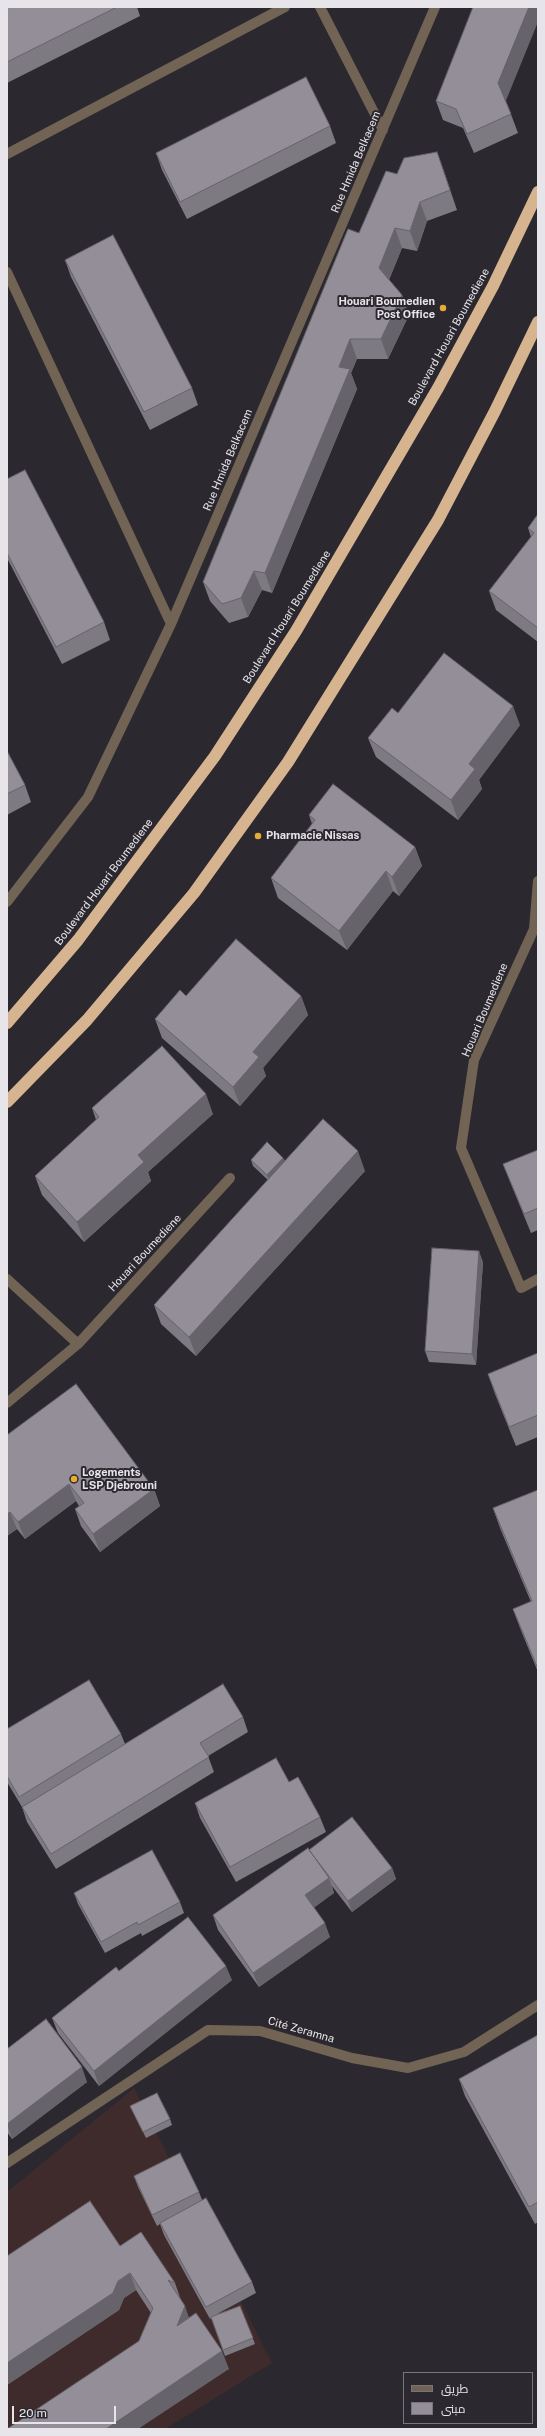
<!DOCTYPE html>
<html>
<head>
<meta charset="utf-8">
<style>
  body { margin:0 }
  #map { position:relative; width:545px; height:2436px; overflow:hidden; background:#2c282f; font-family:"Public Sans",Cairo,sans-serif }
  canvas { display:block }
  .frame { position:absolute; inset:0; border:8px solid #e8e5ea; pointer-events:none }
  .legend { position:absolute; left:403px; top:2372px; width:130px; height:52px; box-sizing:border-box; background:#2c282f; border:1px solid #77747a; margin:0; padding:5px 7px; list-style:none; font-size:12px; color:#e8e5ea }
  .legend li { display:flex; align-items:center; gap:8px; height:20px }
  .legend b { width:20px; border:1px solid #77747a }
  .scale { position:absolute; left:12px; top:2406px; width:104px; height:18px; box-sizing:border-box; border:2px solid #e8e5ea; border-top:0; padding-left:5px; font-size:12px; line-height:14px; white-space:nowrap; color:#e8e5ea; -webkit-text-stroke:3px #2c282f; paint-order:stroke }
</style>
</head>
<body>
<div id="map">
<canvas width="545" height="2436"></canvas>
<div class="frame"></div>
<ul class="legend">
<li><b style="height:5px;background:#726455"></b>طريق</li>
<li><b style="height:11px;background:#938e97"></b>مبنى</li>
</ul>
<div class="scale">20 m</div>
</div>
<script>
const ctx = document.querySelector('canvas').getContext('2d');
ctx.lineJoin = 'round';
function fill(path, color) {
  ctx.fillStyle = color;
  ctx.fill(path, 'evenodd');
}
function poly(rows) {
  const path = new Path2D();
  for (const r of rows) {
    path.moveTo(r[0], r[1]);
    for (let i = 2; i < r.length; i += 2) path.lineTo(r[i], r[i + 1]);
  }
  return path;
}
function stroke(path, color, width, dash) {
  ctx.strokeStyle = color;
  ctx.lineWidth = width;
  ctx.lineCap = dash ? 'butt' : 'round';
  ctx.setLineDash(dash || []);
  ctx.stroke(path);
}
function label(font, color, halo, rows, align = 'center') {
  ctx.font = font + ' "Public Sans",sans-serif';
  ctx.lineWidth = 4;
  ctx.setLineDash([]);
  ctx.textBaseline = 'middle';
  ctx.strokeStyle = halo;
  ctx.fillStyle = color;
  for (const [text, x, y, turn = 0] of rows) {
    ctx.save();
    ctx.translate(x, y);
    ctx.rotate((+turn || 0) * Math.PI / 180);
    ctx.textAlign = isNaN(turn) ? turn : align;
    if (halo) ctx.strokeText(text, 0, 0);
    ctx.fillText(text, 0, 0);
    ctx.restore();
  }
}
const education = poly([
  [134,2088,272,2363,165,2429,7,2429,7,2192]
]);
const minor = poly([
  [320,7,383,130],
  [7,154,285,7],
  [7,272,171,624],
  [538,881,534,929,474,1060,461,1148,521,1288,538,1279],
  [7,902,88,797,171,624,435,7],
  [7,1279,78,1344],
  [7,1403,78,1344,230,1178],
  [7,2163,208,2030,260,2031,352,2058,408,2068,464,2052,538,2005]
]);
const highway = poly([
  [7,1023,78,940,215,756,296,631,438,388,493,286,538,192],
  [7,1102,87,1020,194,893,288,762,438,520,495,411,538,322]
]);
const wall = poly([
  [7,7,137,7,140,16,7,83],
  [436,101,506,101,518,133,474,153,463,128,443,120],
  [330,126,336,143,187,219,162,170,156,153],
  [437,152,457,210,427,221,417,251,402,248,389,280,402,295,409,315,388,359,357,359,351,373,357,389,272,593,262,590,248,617,229,623,210,601,203,582,397,174],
  [65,260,192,388,198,405,150,430,71,277],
  [7,479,104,622,110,640,62,664,7,558],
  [538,514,538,642,496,610,489,591,531,537,528,528],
  [520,725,479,780,482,789,458,820,376,757,368,738],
  [7,751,25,785,31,802,7,815],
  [309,815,415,847,422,866,399,896,393,891,347,950,278,898,271,878,312,824],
  [186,996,301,996,308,1015,263,1068,266,1076,240,1106,162,1038,155,1019],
  [92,1108,213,1114,148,1172,151,1181,84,1242,42,1195,35,1176,96,1120],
  [538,1150,538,1230,531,1233,511,1184,503,1164],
  [283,1158,285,1161,365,1171,196,1356,161,1324,154,1305,268,1180,253,1166,251,1160],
  [483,1262,476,1365,429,1362,425,1351],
  [538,1353,538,1437,516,1446,495,1394,488,1374],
  [7,1435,154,1489,160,1506,100,1552,81,1526,75,1509,79,1506,76,1501,25,1539,17,1529,7,1536],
  [538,1490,538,1672,520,1628,513,1609,531,1602,500,1528,493,1508],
  [243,1717,248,1732,208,1756,214,1772,56,1869,27,1822,22,1807,7,1782,7,1729,121,1734,125,1744],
  [289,1782,320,1817,326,1832,236,1882,200,1818,195,1803],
  [309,1850,392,1868,396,1879,352,1912,332,1886,334,1893,314,1907,330,1937,259,1987,218,1930,213,1915],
  [74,1893,180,1902,184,1913,142,1936,141,1933,105,1953,78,1904],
  [119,1971,232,1980,99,2086,58,2033,52,2018],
  [538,2035,538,2222,535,2224,465,2096,459,2079],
  [7,2049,87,2082,12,2139,7,2132],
  [130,2106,170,2119,172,2125,146,2138],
  [134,2176,199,2192,202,2200,252,2282,256,2293,217,2314,240,2306,255,2344,225,2356,211,2318,210,2319,164,2235,160,2224,157,2226,138,2187],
  [120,2246,175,2283,181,2300,189,2318,229,2369,139,2341,151,2313,136,2290,124,2298,119,2310,7,2385,7,2256]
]);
const shadedWall = poly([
  [529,7,538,7,538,22,505,103,498,83],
  [437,152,444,171,457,210,450,190],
  [420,202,427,221,417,251,410,231],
  [395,228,402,248,386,287,379,268],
  [402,295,409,315,388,359,381,339],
  [350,339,357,359,351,373,357,389,272,593,265,573,339,367],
  [254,571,262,590,248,617,241,598],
  [513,706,520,725,479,780,482,789,458,820,451,800,469,764],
  [415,847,422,866,399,896,392,877],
  [386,871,393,891,347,950,339,931],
  [301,996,308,1015,263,1068,266,1076,240,1106,233,1087,253,1052],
  [206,1094,213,1114,148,1172,151,1181,84,1242,77,1222,138,1155],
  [358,1151,365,1171,196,1356,189,1337],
  [283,1158,286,1164,269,1181,267,1175],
  [479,1251,483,1262,476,1365,472,1354],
  [69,1484,76,1501,25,1539,18,1522],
  [154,1489,160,1506,100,1552,93,1534],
  [10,1512,17,1529,7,1536,7,1514],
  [392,1868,396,1879,352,1912,348,1901],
  [329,1878,334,1893,311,1910,305,1895],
  [325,1923,330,1937,259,1987,253,1973],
  [226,1966,232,1980,99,2086,94,2071],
  [82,2067,87,2082,12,2139,7,2124],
  [130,2273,136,2290,124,2298,119,2310,7,2385,7,2363],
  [185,2306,191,2324,177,2326],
  [222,2351,229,2369,138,2429,106,2429]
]);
const building = poly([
  [7,7,117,7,7,62,7,7],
  [473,7,529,7,498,83,511,114,467,134,456,109,436,101,473,7],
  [306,77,330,126,180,202,156,153,306,77],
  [437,152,450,190,420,202,410,231,395,228,379,268,402,295,381,339,350,339,339,367,350,369,265,573,254,571,241,598,222,604,203,582,348,229,359,233,386,171,397,174,404,158,437,152],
  [113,235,192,388,144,412,65,260,113,235],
  [25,470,104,622,56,647,7,553,7,479,25,470],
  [538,514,538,628,489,591,534,533,528,528,538,514],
  [444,653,513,706,469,764,475,769,451,800,368,738,392,708,398,713,444,653],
  [7,751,25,785,7,794,7,751],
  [333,784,415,847,392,877,386,871,339,931,271,878,315,820,309,815,333,784],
  [236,939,301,996,253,1052,259,1057,233,1087,155,1019,180,990,186,996,236,939],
  [162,1046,206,1094,138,1155,144,1162,77,1222,35,1176,99,1117,92,1108,162,1046],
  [323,1119,358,1151,189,1337,154,1305,323,1119],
  [267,1142,283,1158,267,1175,251,1160,267,1142],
  [538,1150,538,1208,524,1214,503,1164,538,1150],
  [432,1248,479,1251,472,1354,425,1351,432,1248],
  [538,1353,538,1415,509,1427,488,1374,538,1353],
  [76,1384,154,1489,93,1534,75,1509,84,1503,69,1484,18,1522,10,1512,7,1514,7,1435,76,1384],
  [538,1490,538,1669,513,1609,532,1601,493,1508,538,1490],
  [89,1680,121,1734,19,1797,7,1776,7,1729,89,1680],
  [223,1684,243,1717,200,1743,209,1757,51,1854,22,1807,223,1684],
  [276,1758,289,1782,298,1777,320,1817,230,1867,195,1803,276,1758],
  [352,1817,392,1868,348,1901,309,1850,352,1817],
  [308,1848,329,1878,305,1895,325,1923,253,1973,213,1915,308,1848],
  [152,1850,180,1902,138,1925,137,1922,101,1942,74,1893,152,1850],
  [188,1917,226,1966,94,2071,52,2018,116,1967,119,1971,188,1917],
  [46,2019,82,2067,7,2124,7,2049,46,2019],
  [538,2035,538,2202,529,2207,459,2079,538,2035],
  [157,2093,170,2119,143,2132,130,2106,157,2093],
  [180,2153,199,2192,152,2215,134,2176,180,2153],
  [206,2198,252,2282,206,2307,160,2223,206,2198],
  [90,2201,120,2246,141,2232,175,2283,168,2280,185,2306,177,2326,196,2313,222,2351,106,2429,7,2429,139,2341,153,2308,130,2273,118,2281,113,2293,7,2363,7,2256,90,2201],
  [240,2306,253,2338,223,2350,211,2317,240,2306]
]);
const markers = [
  [443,308,4,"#e5ad35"],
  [258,836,4,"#e5ad35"],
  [74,1479,4,"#e5ad35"]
];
const streetNames = [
  ["Rue Hmida Belkacem",356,162,-67],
  ["Boulevard Houari Boumediene",449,337,-61],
  ["Rue Hmida Belkacem",228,460,-67],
  ["Boulevard Houari Boumediene",287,617,-58],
  ["Boulevard Houari Boumediene",104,882,-53],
  ["Houari Boumediene",485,1010,-67],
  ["Houari Boumediene",145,1253,-47],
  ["Cité Zeramna",301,2030,16]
];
const poiNames = [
  ["Houari Boumedien",435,302,"right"],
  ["Post Office",435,315,"right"],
  ["Pharmacie Nissas",266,836],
  ["Logements",82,1473],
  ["LSP Djebrouni",82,1486]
];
fill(education, '#3f2b2c');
stroke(minor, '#726455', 10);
stroke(highway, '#d6b490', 12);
fill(wall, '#7e7a82');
fill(shadedWall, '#67636a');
fill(building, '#938e97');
stroke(building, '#67636a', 1);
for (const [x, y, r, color] of markers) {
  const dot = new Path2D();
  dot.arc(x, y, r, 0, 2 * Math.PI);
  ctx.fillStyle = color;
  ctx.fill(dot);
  stroke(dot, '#2c282f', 1.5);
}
label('11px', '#e8e5ea', '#2c282f', streetNames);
label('bold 11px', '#e8e5ea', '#2c282f', poiNames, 'left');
</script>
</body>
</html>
